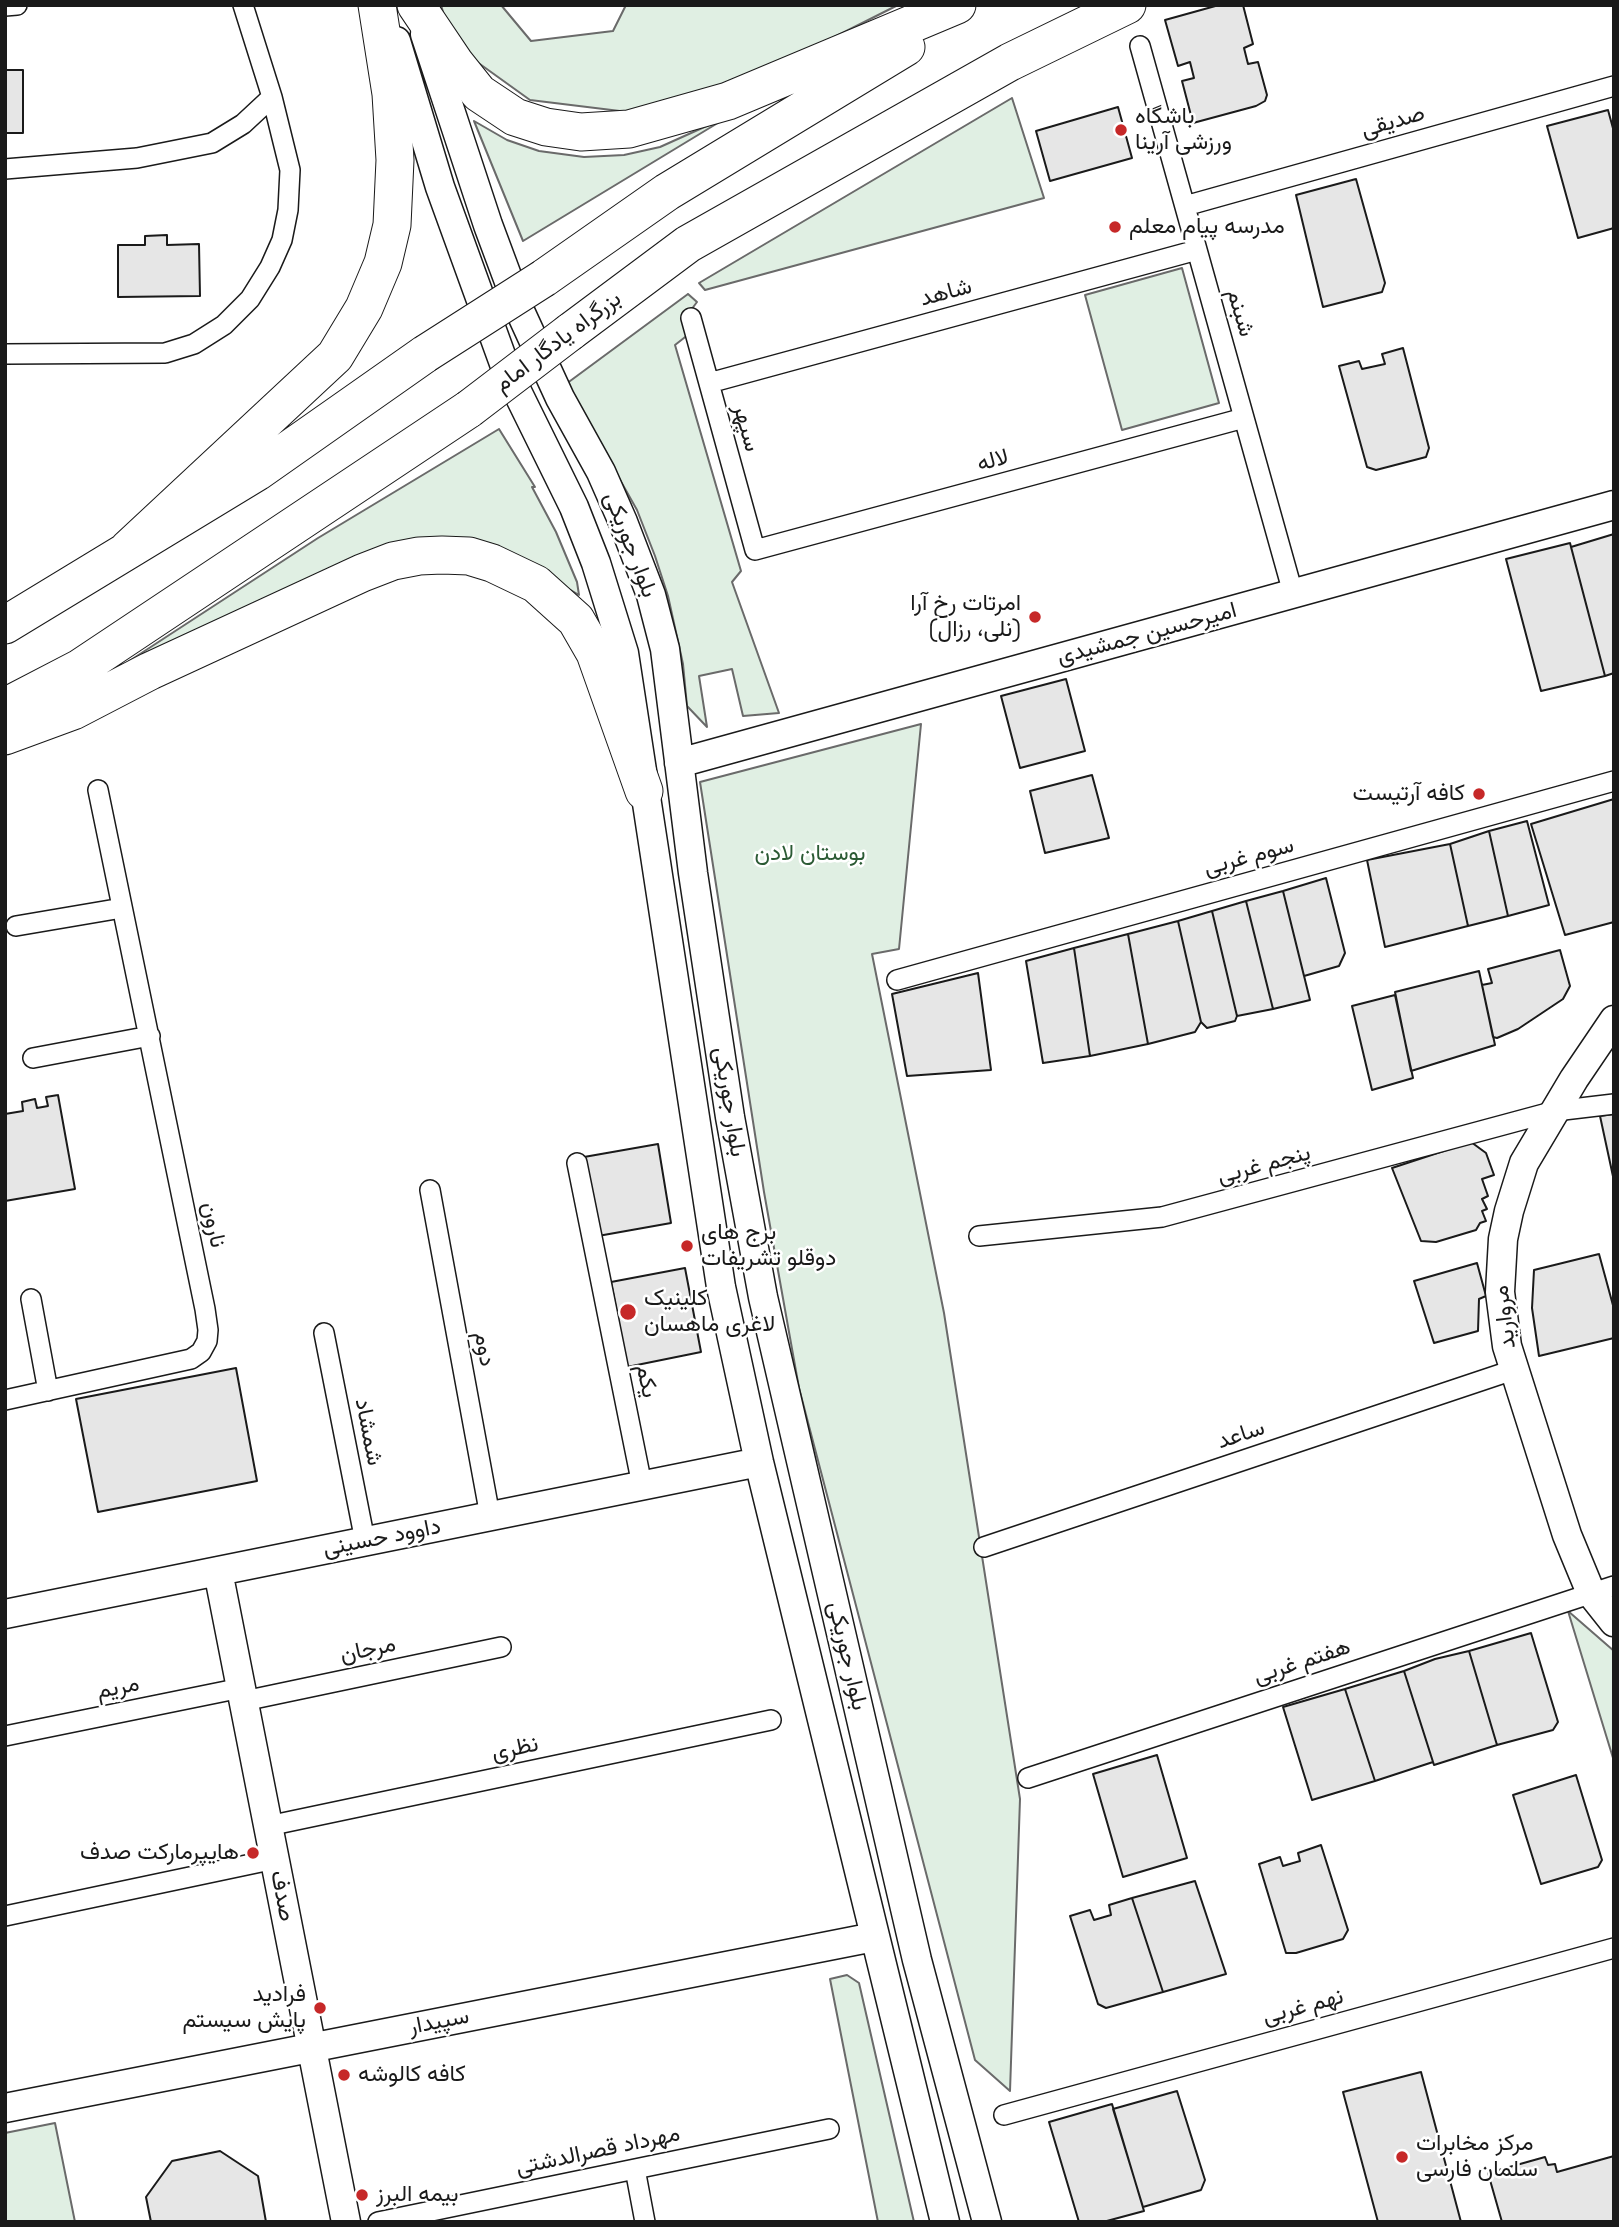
<!DOCTYPE html>
<html>
<head>
<meta charset="utf-8">
<style>
  body { margin:0 }
  #map { position:relative; width:1619px; height:2227px; overflow:hidden; background:#fff; font-family:"Space Grotesk",sans-serif }
  canvas { display:block }
  .frame { position:absolute; inset:0; border:7px solid #1a1a1a; pointer-events:none }
</style>
</head>
<body>
<div id="map">
<canvas width="1619" height="2227"></canvas>
<div class="frame"></div>
</div>
<script>
const ctx = document.querySelector('canvas').getContext('2d');
ctx.lineJoin = 'round';
function fill(path, color) {
  ctx.fillStyle = color;
  ctx.fill(path, 'evenodd');
}
function poly(rows) {
  const path = new Path2D();
  for (const r of rows) {
    path.moveTo(r[0], r[1]);
    for (let i = 2; i < r.length; i += 2) path.lineTo(r[i], r[i + 1]);
  }
  return path;
}
function stroke(path, color, width, dash) {
  ctx.strokeStyle = color;
  ctx.lineWidth = width;
  ctx.lineCap = dash ? 'butt' : 'round';
  ctx.setLineDash(dash || []);
  ctx.stroke(path);
}
function label(font, color, halo, rows, align = 'center') {
  ctx.font = font + ' "Space Grotesk",Vazirmatn,sans-serif';
  ctx.lineWidth = 5;
  ctx.setLineDash([]);
  ctx.textBaseline = 'middle';
  ctx.strokeStyle = halo;
  ctx.fillStyle = color;
  for (const [text, x, y, turn = 0] of rows) {
    ctx.save();
    ctx.translate(x, y);
    ctx.rotate((+turn || 0) * Math.PI / 180);
    ctx.textAlign = isNaN(turn) ? turn : align;
    if (halo) ctx.strokeText(text, 0, 0);
    ctx.fillText(text, 0, 0);
    ctx.restore();
  }
}
const green = poly([
  [441,5,501,5,531,41,613,31,626,5,898,5,755,77,628,112,530,100,452,44,441,5],
  [1012,98,1044,198,705,290,699,283,1012,98],
  [731,115,523,241,474,121,507,140,539,151,584,157,624,155,660,147,731,115],
  [1182,268,1219,403,1122,430,1085,295,1182,268],
  [688,294,697,302,685,318,689,334,675,345,741,571,732,582,779,713,743,716,732,669,699,676,707,727,687,706,683,664,668,596,655,556,637,510,566,384,688,294],
  [499,429,535,487,532,487,556,532,577,582,579,595,530,566,473,548,74,697,318,538,499,429],
  [921,724,899,949,872,954,944,1313,1020,1799,1010,2091,975,2060,799,1388,764,1192,700,782,921,724],
  [1568,1611,1614,1651,1613,1758,1568,1611],
  [847,1975,859,1983,914,2222,878,2222,830,1979,847,1975],
  [55,2123,75,2222,5,2222,5,2133,55,2123]
]);
const building = poly([
  [1219,5,1243,5,1253,44,1244,48,1248,64,1258,62,1267,95,1265,101,1256,106,1193,123,1182,81,1194,78,1190,62,1178,66,1165,20,1219,5],
  [5,70,23,70,23,133,5,133,5,70],
  [1118,107,1132,158,1050,181,1036,131,1118,107],
  [1608,110,1614,132,1614,228,1578,238,1547,126,1608,110],
  [1356,179,1385,283,1382,292,1323,307,1296,195,1356,179],
  [167,235,167,245,199,244,200,296,118,297,118,245,145,245,145,236,167,235],
  [1403,348,1429,448,1426,457,1376,470,1367,467,1339,366,1359,361,1362,369,1385,364,1382,354,1403,348],
  [1614,534,1614,673,1605,676,1571,547,1614,534],
  [1570,543,1605,676,1541,691,1506,559,1570,543],
  [1066,679,1085,751,1020,768,1001,696,1066,679],
  [1092,775,1109,838,1045,853,1030,791,1092,775],
  [1614,799,1614,922,1565,935,1531,824,1614,799],
  [1527,821,1549,905,1508,916,1489,831,1527,821],
  [1489,831,1508,916,1468,926,1450,844,1489,831],
  [1450,844,1468,926,1385,947,1367,860,1450,844],
  [1326,878,1345,953,1339,966,1304,976,1283,891,1326,878],
  [1283,891,1310,1000,1273,1009,1246,901,1283,891],
  [1246,901,1273,1009,1237,1016,1212,911,1246,901],
  [1212,911,1237,1016,1235,1021,1207,1028,1201,1022,1178,921,1212,911],
  [1178,921,1201,1022,1195,1032,1148,1044,1128,934,1178,921],
  [1128,934,1148,1044,1090,1056,1074,948,1128,934],
  [1074,948,1090,1056,1043,1063,1026,961,1074,948],
  [1560,950,1570,986,1563,999,1518,1029,1497,1038,1493,1037,1482,985,1492,983,1488,969,1560,950],
  [1479,971,1495,1045,1411,1071,1395,992,1479,971],
  [978,973,991,1070,907,1076,892,994,978,973],
  [1395,995,1413,1078,1372,1090,1352,1006,1395,995],
  [58,1095,75,1189,5,1201,5,1114,23,1111,22,1102,35,1099,37,1108,48,1106,46,1097,58,1095],
  [1614,1114,1614,1181,1600,1116,1614,1114],
  [1471,1142,1486,1153,1494,1175,1482,1179,1488,1196,1482,1199,1487,1209,1482,1211,1486,1221,1480,1223,1476,1230,1436,1242,1421,1241,1392,1168,1471,1142],
  [658,1144,671,1223,598,1236,584,1157,658,1144],
  [1599,1254,1614,1309,1614,1338,1539,1356,1532,1308,1534,1270,1599,1254],
  [1477,1263,1486,1296,1479,1299,1478,1331,1434,1343,1414,1281,1477,1263],
  [685,1268,701,1352,627,1367,611,1282,685,1268],
  [236,1368,257,1481,98,1512,76,1399,236,1368],
  [1531,1633,1558,1722,1553,1730,1497,1745,1469,1651,1531,1633],
  [1469,1651,1497,1745,1434,1765,1404,1671,1435,1659,1469,1651],
  [1404,1671,1433,1762,1375,1781,1345,1689,1404,1671],
  [1345,1689,1375,1781,1312,1800,1283,1707,1345,1689],
  [1157,1755,1187,1858,1123,1877,1093,1774,1157,1755],
  [1576,1775,1602,1860,1598,1867,1541,1884,1513,1795,1576,1775],
  [1321,1845,1348,1930,1343,1939,1296,1953,1286,1953,1259,1864,1280,1857,1283,1866,1300,1861,1298,1853,1321,1845],
  [1195,1881,1226,1974,1163,1992,1132,1898,1195,1881],
  [1132,1898,1163,1992,1106,2008,1098,2004,1070,1916,1090,1910,1094,1920,1111,1915,1109,1905,1132,1898],
  [1421,2072,1461,2222,1378,2222,1343,2092,1421,2072],
  [1177,2091,1205,2180,1201,2190,1143,2207,1113,2109,1177,2091],
  [1112,2104,1144,2211,1103,2222,1079,2222,1049,2122,1112,2104],
  [220,2151,258,2176,266,2222,151,2222,146,2197,172,2161,220,2151],
  [1614,2156,1614,2222,1502,2222,1488,2173,1545,2157,1548,2165,1555,2164,1557,2172,1614,2156]
]);
const street = poly([
  [5,6,17,5],
  [1140,46,1293,593],
  [5,169,137,158,212,143,243,124,272,97],
  [1185,206,1614,86],
  [691,318,755,550,1244,418],
  [5,354,165,353,194,344,224,325,250,299,270,267,282,240,288,210,290,170,272,97,243,5],
  [709,383,1197,250],
  [16,926,122,908],
  [897,980,1614,781],
  [33,1058,150,1036],
  [577,1163,642,1485],
  [430,1190,490,1516],
  [979,1236,1162,1217,1555,1111,1614,1104],
  [31,1299,48,1391],
  [324,1333,365,1541],
  [5,1400,191,1359,201,1352,207,1341,208,1330,205,1309,98,790],
  [984,1547,1513,1370],
  [244,1701,501,1647],
  [5,1736,241,1688],
  [1028,1778,1614,1586],
  [268,1826,771,1720],
  [5,1916,275,1859],
  [1004,2115,1614,1948],
  [635,2169,645,2222],
  [378,2222,829,2129]
]);
const secondary = poly([
  [425,34,488,225,520,311,560,398,601,472,623,522,651,595,665,649,693,873,730,1117,763,1297,917,1960,987,2222],
  [396,41,440,187,506,369,574,507,596,563,624,653,721,1287,759,1462,945,2222],
  [679,763,1614,505],
  [1614,1020,1574,1079,1524,1163,1509,1211,1503,1239,1500,1292,1507,1346,1567,1535,1591,1593,1614,1622],
  [218,1571,346,2222],
  [5,1614,759,1462],
  [5,2108,874,1937]
]);
const highway = poly([
  [416,5,455,63,479,93,515,117,546,127,581,132,629,129,728,101,957,5],
  [544,278,667,192,906,47],
  [570,332,688,244,1010,62,1127,5],
  [128,549,335,356,364,308,383,263,392,225,395,160,391,94,377,5],
  [5,625,257,472,425,354],
  [5,707,80,668,469,409],
  [5,736,73,711,150,671,362,573,393,561,419,556,442,555,469,556,492,563,536,584,576,620,595,653,644,791]
]);
const highwayBridge = poly([
  [425,354,544,278],
  [469,409,570,332]
]);
const markers = [
  [1121,130,7,"#c62828"],
  [1115,227,7,"#c62828"],
  [1035,617,7,"#c62828"],
  [1479,794,7,"#c62828"],
  [687,1246,7,"#c62828"],
  [628,1312,9,"#c62828"],
  [253,1853,7,"#c62828"],
  [320,2008,7,"#c62828"],
  [344,2075,7,"#c62828"],
  [1402,2157,7,"#c62828"],
  [362,2195,7,"#c62828"]
];
const poiNames = [
  ["باشگاه",1135,117],
  ["ورزشی آرینا",1135,143],
  ["مدرسه پیام معلم",1129,227],
  ["امرتات رخ آرا",1021,604,"right"],
  ["(نلی، رزال)",1021,630,"right"],
  ["کافه آرتیست",1465,794,"right"],
  ["برج های",701,1233],
  ["دوقلو تشریفات",701,1259],
  ["کلینیک",644,1299],
  ["لاغری ماهسان",644,1325],
  ["هایپرمارکت صدف",239,1853,"right"],
  ["فرادید",306,1995,"right"],
  ["پایش سیستم",306,2021,"right"],
  ["کافه کالوشه",358,2075],
  ["مرکز مخابرات",1416,2144],
  ["سلمان فارسی",1416,2170],
  ["بیمه البرز",376,2195]
];
const streetNames = [
  ["صدیقی",1393,122,-16],
  ["شاهد",946,293,-15],
  ["شبنم",1240,313,74],
  ["بزرگراه یادگار امام",558,342,-37],
  ["سپهر",746,428,75],
  ["لاله",993,461,-15],
  ["بلوار جوریکی",630,545,69],
  ["امیرحسین جمشیدی",1147,634,-15],
  ["سوم غربی",1249,857,-15],
  ["بلوار جوریکی",729,1102,81],
  ["پنجم غربی",1264,1165,-15],
  ["نارون",213,1225,78],
  ["مروارید",1505,1317,-97],
  ["دوم",484,1349,80],
  ["یکم",646,1381,78],
  ["شمشاد",368,1432,79],
  ["ساعد",1241,1435,-18],
  ["داوود حسینی",382,1538,-11],
  ["مرجان",368,1650,-12],
  ["بلوار جوریکی",847,1656,77],
  ["هفتم غربی",1302,1662,-18],
  ["مریم",118,1688,-12],
  ["نظری",515,1749,-12],
  ["صدف",282,1896,79],
  ["نهم غربی",1303,2007,-15],
  ["سپیدار",439,2022,-11],
  ["مهرداد قصرالدشتی",598,2151,-12]
];
const parkNames = [
  ["بوستان لادن",810,854]
];
fill(green, '#e0efe3');
stroke(green, '#6a6a6a', 2);
fill(building, '#e6e6e6');
stroke(building, '#1a1a1a', 2);
stroke(street, '#1a1a1a', 22);
stroke(secondary, '#1a1a1a', 31);
stroke(highway, '#1a1a1a', 39);
stroke(street, '#fff', 19);
stroke(secondary, '#fff', 28);
stroke(highway, '#fff', 37);
stroke(highwayBridge, '#1a1a1a', 39, []);
stroke(highwayBridge, '#fff', 37);
for (const [x, y, r, color] of markers) {
  const dot = new Path2D();
  dot.arc(x, y, r, 0, 2 * Math.PI);
  ctx.fillStyle = color;
  ctx.fill(dot);
  stroke(dot, '#fff', 2.5);
}
label('23px', '#1a1a1a', '#fff', poiNames, 'left');
label('23px', '#1a1a1a', '#fff', streetNames);
label('23px', '#2b5a34', '#fff', parkNames);
</script>
</body>
</html>
